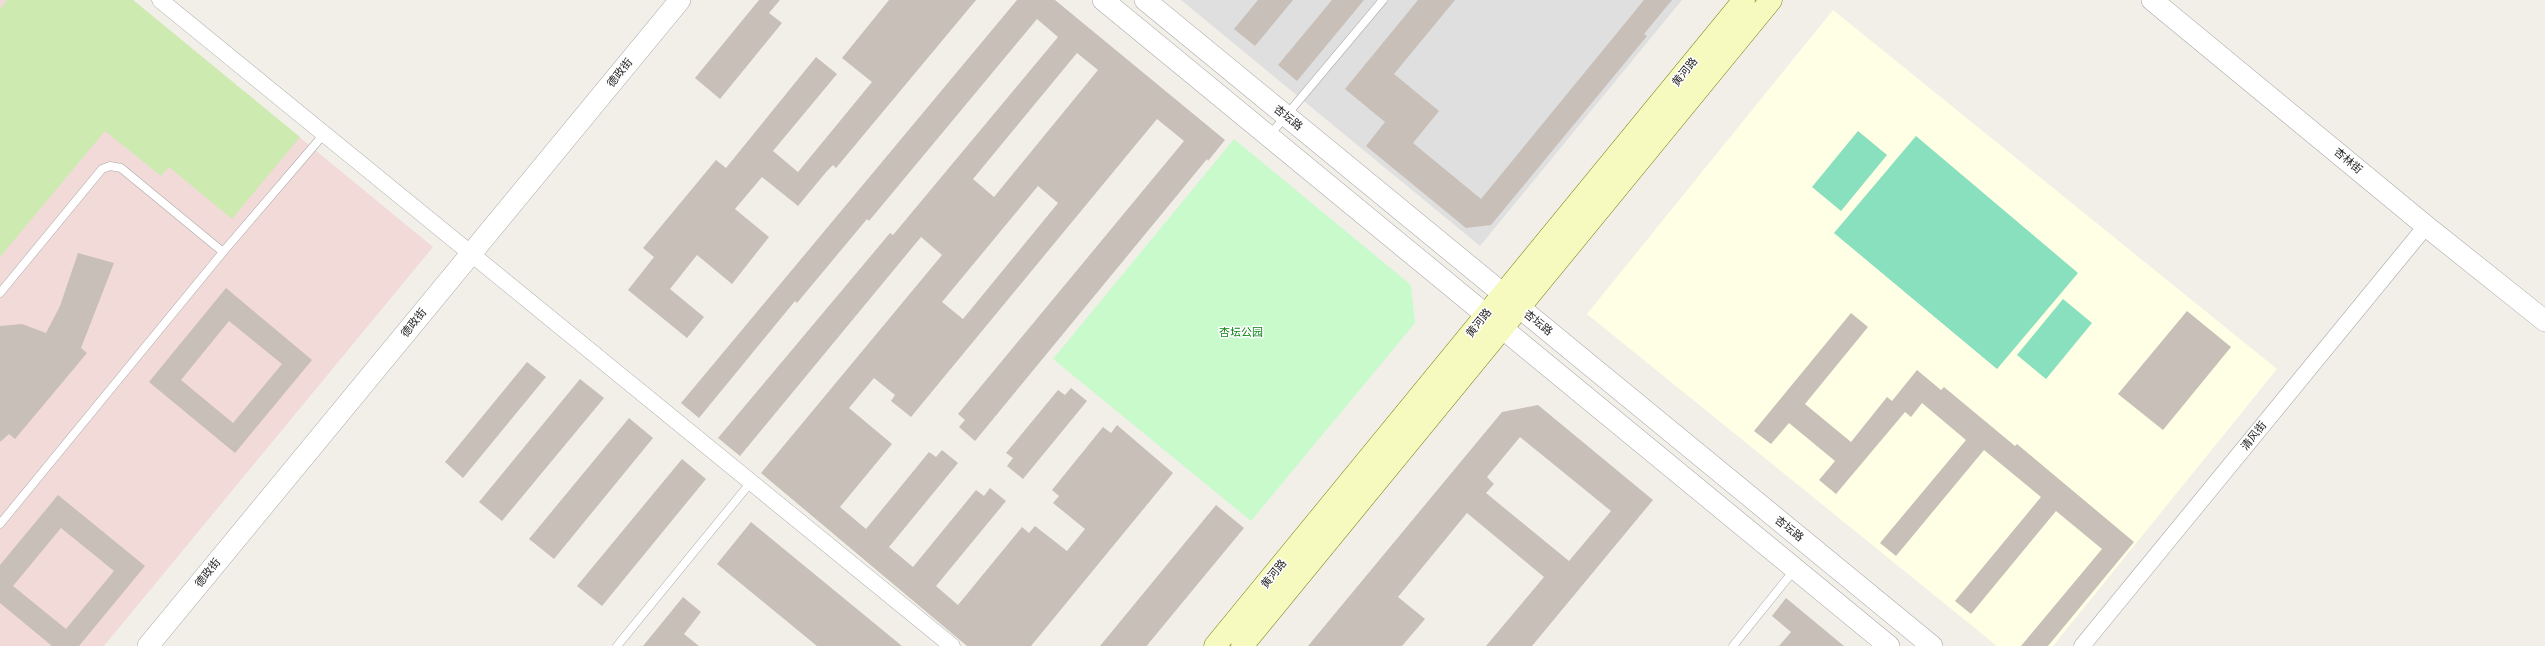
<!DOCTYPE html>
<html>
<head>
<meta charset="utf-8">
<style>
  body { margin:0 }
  canvas { display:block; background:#f2efe9 }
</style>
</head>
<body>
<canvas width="2545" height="646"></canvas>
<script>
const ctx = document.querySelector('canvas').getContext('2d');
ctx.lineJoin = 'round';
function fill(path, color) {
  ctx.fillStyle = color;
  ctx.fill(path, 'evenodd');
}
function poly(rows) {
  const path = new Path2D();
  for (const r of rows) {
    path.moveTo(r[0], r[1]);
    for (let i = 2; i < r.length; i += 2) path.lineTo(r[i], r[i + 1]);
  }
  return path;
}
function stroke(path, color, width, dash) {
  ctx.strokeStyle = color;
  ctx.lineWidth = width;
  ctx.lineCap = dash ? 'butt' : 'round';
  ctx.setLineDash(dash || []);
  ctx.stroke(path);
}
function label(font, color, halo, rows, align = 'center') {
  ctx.font = font + ' Raleway,"Noto Sans SC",sans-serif';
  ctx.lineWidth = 3;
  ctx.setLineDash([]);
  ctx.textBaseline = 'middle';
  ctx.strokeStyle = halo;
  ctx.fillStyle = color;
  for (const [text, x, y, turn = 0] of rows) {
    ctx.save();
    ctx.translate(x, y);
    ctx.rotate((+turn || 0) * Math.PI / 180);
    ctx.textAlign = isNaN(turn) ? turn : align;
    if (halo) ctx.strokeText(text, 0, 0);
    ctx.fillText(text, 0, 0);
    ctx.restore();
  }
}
const residential = poly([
  [1181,0,1682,0,1480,246]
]);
const commercial = poly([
  [0,0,133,0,433,247,104,646,0,646]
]);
const education = poly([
  [1833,10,2277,369,2053,646,1997,646,1587,314]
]);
const grass = poly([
  [7,0,133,0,300,137,232,219,169,167,161,176,105,131,0,257,0,9]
]);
const park = poly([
  [1234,139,1411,285,1415,323,1251,521,1053,359]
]);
const pitch = poly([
  [1858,131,1887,155,1841,211,1812,187],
  [1916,136,2078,273,1997,369,1834,233],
  [2063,299,2092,323,2046,379,2017,355]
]);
const building = poly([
  [759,0,780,0,769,13,782,23,720,99,695,78],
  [889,0,976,0,836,168,833,165,827,171,798,206,762,177,735,209,769,237,732,284,697,255,670,289,704,317,687,338,628,290,654,257,643,248,716,160,726,168,816,57,837,74,773,151,798,172,872,82,842,58],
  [1017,0,1055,0,1225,140,1208,161,1207,159,975,441,959,427,965,420,958,414,1184,141,1157,119,911,417,891,401,895,395,874,378,849,408,892,444,840,507,866,529,929,452,936,457,942,450,958,463,889,547,913,567,976,490,984,496,990,488,1006,501,936,586,958,605,1022,527,1029,533,1035,526,1067,551,1085,529,1053,503,1059,496,1052,490,1103,427,1111,433,1117,425,1173,473,1031,646,967,646,761,473,942,255,921,237,740,456,718,438,890,233,893,235,1058,37,1037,19,869,221,867,219,797,303,795,301,699,418,681,403],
  [1077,53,1098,70,994,197,973,179],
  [1038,186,1058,203,963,319,942,302],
  [1258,0,1293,0,1255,46,1234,29],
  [1332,0,1364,0,1297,81,1278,65],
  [1418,0,1455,0,1394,74,1439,111,1413,143,1481,199,1644,0,1672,0,1644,34,1647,36,1491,225,1466,228,1366,146,1385,122,1345,89],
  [78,253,114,263,81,348,87,353,15,439,9,434,0,442,0,326,22,324,46,333,60,306],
  [226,288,312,360,235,453,149,382],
  [229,321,282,364,233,423,181,380],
  [2187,311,2231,347,2163,430,2118,394],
  [1851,313,1868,327,1805,404,1851,442,1887,397,1892,401,1917,370,1941,390,1944,387,2015,446,2017,444,2134,542,2048,646,2021,646,2102,549,2056,511,1971,614,1955,601,2041,497,1984,450,1896,556,1880,543,1966,440,1922,403,1911,417,1905,412,1836,494,1819,480,1835,461,1789,423,1771,444,1754,431],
  [527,362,546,377,463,478,445,462],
  [580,379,604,398,502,521,479,502],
  [1071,388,1087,401,1023,479,1007,466,1013,458,1006,453,1058,390,1065,395],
  [1538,405,1653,500,1532,646,1486,646,1544,577,1467,513,1398,597,1425,619,1402,646,1308,646,1502,412],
  [1520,437,1611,511,1569,561,1486,493,1494,484,1487,477],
  [629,418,653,438,554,559,529,539],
  [682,459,706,479,602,606,577,586],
  [58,495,145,566,79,646,52,646,0,603,0,565],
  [61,528,114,571,66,629,13,586],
  [1216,505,1244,528,1149,643,1147,646,1100,646],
  [751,522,902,646,817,646,717,564],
  [683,597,701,612,684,634,699,646,643,646],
  [1786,598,1844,646,1779,646,1791,632,1772,616]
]);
const service = poly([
  [1269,136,1383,0],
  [0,293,102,169,110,166,121,168,223,252],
  [0,524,223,252,324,134],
  [617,646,751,482],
  [1733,646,1795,569]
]);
const minor = poly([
  [160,0,952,646],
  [2082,646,2426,226]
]);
const tertiary = poly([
  [1103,0,1889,646],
  [1145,0,1932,646],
  [2152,0,2426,226,2545,321],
  [148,646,680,0]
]);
const secondary = poly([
  [1215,646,1744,0],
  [1242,646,1771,0]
]);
const streetNames = [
  ["黄河路",1685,72,-51],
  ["德政街",620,73,-51],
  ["杏坛路",1288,118,39],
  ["杏林街",2348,161,40],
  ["德政街",414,323,-51],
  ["黄河路",1479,323,-51],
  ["杏坛路",1538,323,39],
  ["清风街",2254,436,-51],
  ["杏坛路",1789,529,39],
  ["德政街",208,573,-51],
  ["黄河路",1274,574,-51]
];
const parkNames = [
  ["杏坛公园",1241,333]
];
fill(residential, '#e0dfdf');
fill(commercial, '#f2dad9');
fill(education, '#ffffe5');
fill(grass, '#cdebb0');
fill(park, '#c8facc');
fill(pitch, '#88e0be');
fill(building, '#c7bfb8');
stroke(service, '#a9a9a9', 9);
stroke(minor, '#a9a9a9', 17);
stroke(tertiary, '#a9a9a9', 22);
stroke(secondary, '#707d05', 23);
stroke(service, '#fff', 8);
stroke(minor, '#fff', 16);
stroke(tertiary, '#fff', 21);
stroke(secondary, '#f7fabf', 22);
label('11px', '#222', '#fff', streetNames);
label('11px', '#0c8416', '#fff', parkNames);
</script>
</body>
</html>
